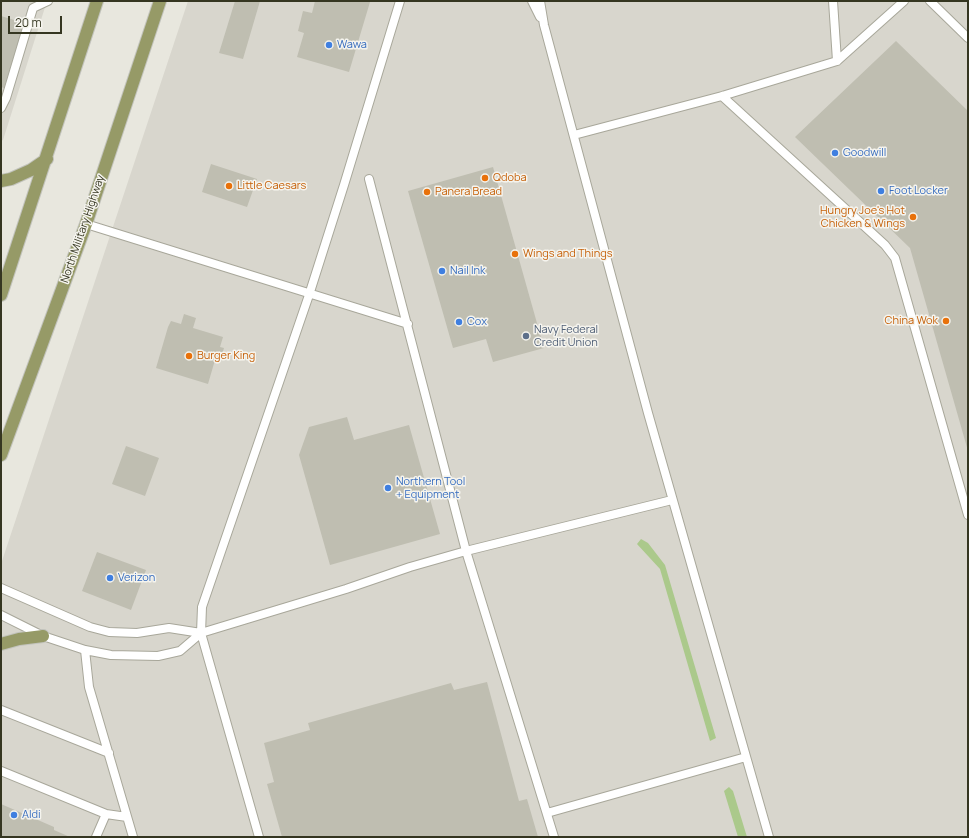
<!DOCTYPE html>
<html>
<head>
<meta charset="utf-8">
<style>
  body { margin:0 }
  #map { position:relative; width:969px; height:838px; overflow:hidden; background:#e8e7de; font-family:Manrope,sans-serif }
  canvas { display:block }
  .frame { position:absolute; inset:0; border:2px solid #353621; pointer-events:none }
  .scale { position:absolute; left:8px; top:16px; width:54px; height:18px; box-sizing:border-box; border:2px solid #353621; border-top:0; padding-left:5px; font-size:12px; line-height:14px; white-space:nowrap; color:#353621; -webkit-text-stroke:3px #f5f4ee; paint-order:stroke }
</style>
</head>
<body>
<div id="map">
<canvas width="969" height="838"></canvas>
<div class="frame"></div>
<div class="scale">20 m</div>
</div>
<script>
const ctx = document.querySelector('canvas').getContext('2d');
ctx.lineJoin = 'round';
function fill(path, color) {
  ctx.fillStyle = color;
  ctx.fill(path, 'evenodd');
}
function poly(rows) {
  const path = new Path2D();
  for (const r of rows) {
    path.moveTo(r[0], r[1]);
    for (let i = 2; i < r.length; i += 2) path.lineTo(r[i], r[i + 1]);
  }
  return path;
}
function stroke(path, color, width, dash) {
  ctx.strokeStyle = color;
  ctx.lineWidth = width;
  ctx.lineCap = dash ? 'butt' : 'round';
  ctx.setLineDash(dash || []);
  ctx.stroke(path);
}
function label(font, color, halo, rows, align = 'center') {
  ctx.font = font + ' Manrope,sans-serif';
  ctx.lineWidth = 3;
  ctx.setLineDash([]);
  ctx.textBaseline = 'middle';
  ctx.strokeStyle = halo;
  ctx.fillStyle = color;
  for (const [text, x, y, turn = 0] of rows) {
    ctx.save();
    ctx.translate(x, y);
    ctx.rotate((+turn || 0) * Math.PI / 180);
    ctx.textAlign = isNaN(turn) ? turn : align;
    if (halo) ctx.strokeText(text, 0, 0);
    ctx.fillText(text, 0, 0);
    ctx.restore();
  }
}
const built = poly([
  [1,1,47,1,3,140,1,141],
  [188,1,968,1,968,837,1,837,1,564]
]);
const water = poly([
  [641,539,648,543,665,565,716,738,710,741,660,569,637,544],
  [729,787,733,791,747,837,738,837,724,791]
]);
const building = poly([
  [235,1,260,1,243,59,219,53],
  [315,1,370,2,349,72,297,57,304,33,298,31,303,11,312,13],
  [1,16,24,23,4,88,1,87],
  [896,41,968,111,968,451,910,248,795,137],
  [211,164,257,179,247,207,202,192],
  [493,167,544,348,493,362,486,339,453,348,408,191],
  [184,314,196,318,193,328,223,337,220,347,224,348,220,361,215,360,208,384,156,368,168,327,171,321,181,324],
  [347,417,354,440,409,425,440,534,330,565,299,455,309,427],
  [126,446,159,458,145,496,112,484],
  [97,552,146,570,131,610,82,591],
  [487,682,519,801,527,799,538,837,282,837,267,784,274,782,264,743,310,730,308,723,451,683,454,690],
  [1,804,54,827,54,830,70,837,1,837]
]);
const service = poly([
  [532,1,540,17],
  [540,1,544,25,648,413,769,837],
  [833,1,837,61],
  [930,1,968,38],
  [722,96,885,245,895,258,968,515],
  [1,108,6,98,33,8,48,1],
  [574,135,722,96,837,61,904,1],
  [369,179,466,551,554,837],
  [86,224,408,324],
  [1,588,90,627,109,632,137,633,169,628,201,633],
  [1,615,43,636,85,650,111,655,158,656,180,651,201,633,346,589,410,567,466,551,672,500],
  [85,650,89,687,133,837],
  [1,710,109,753],
  [1,771,106,814,127,817],
  [547,813,746,757],
  [96,837,106,814],
  [259,837,201,633,202,607,309,295,344,185,400,1]
]);
const primary = poly([
  [1,181,11,179,31,170,47,159],
  [1,295,97,1],
  [1,455,86,224,160,1],
  [1,644,19,639,43,636]
]);
const markers = [
  [329,45,4,"#3f7fe0"],
  [835,153,4,"#3f7fe0"],
  [485,178,4,"#e8710a"],
  [229,186,4,"#e8710a"],
  [881,191,4,"#3f7fe0"],
  [427,192,4,"#e8710a"],
  [913,217,4,"#e8710a"],
  [515,254,4,"#e8710a"],
  [442,271,4,"#3f7fe0"],
  [946,321,4,"#e8710a"],
  [459,322,4,"#3f7fe0"],
  [526,336,4,"#5c6f8a"],
  [189,356,4,"#e8710a"],
  [388,488,4,"#3f7fe0"],
  [110,578,4,"#3f7fe0"],
  [14,815,4,"#3f7fe0"]
];
const shopNames = [
  ["Wawa",337,45],
  ["Goodwill",843,153],
  ["Foot Locker",889,191],
  ["Nail Ink",450,271],
  ["Cox",467,322],
  ["Northern Tool",396,482],
  ["+ Equipment",396,495],
  ["Verizon",118,578],
  ["Aldi",22,815]
];
const foodNames = [
  ["Qdoba",493,178],
  ["Little Caesars",237,186],
  ["Panera Bread",435,192],
  ["Hungry Joe's Hot",905,211,"right"],
  ["Chicken & Wings",905,224,"right"],
  ["Wings and Things",523,254],
  ["China Wok",938,321,"right"],
  ["Burger King",197,356]
];
const streetNames = [
  ["North Military Highway",83,229,-71]
];
const serviceNames = [
  ["Navy Federal",534,330],
  ["Credit Union",534,343]
];
fill(built, '#d8d6cd');
fill(water, '#abc98b');
fill(building, '#bfbeb1');
stroke(service, '#a8a79a', 10);
stroke(primary, '#c2c3bc', 14);
stroke(service, '#fff', 8);
stroke(primary, '#969a67', 12);
for (const [x, y, r, color] of markers) {
  const dot = new Path2D();
  dot.arc(x, y, r, 0, 2 * Math.PI);
  ctx.fillStyle = color;
  ctx.fill(dot);
  stroke(dot, '#f5f4ee', 1.5);
}
label('11px', '#366cbe', '#f5f4ee', shopNames, 'left');
label('11px', '#c56008', '#f5f4ee', foodNames, 'left');
label('11px', '#353621', '#f5f4ee', streetNames);
label('11px', '#4e5e75', '#f5f4ee', serviceNames, 'left');
</script>
</body>
</html>
